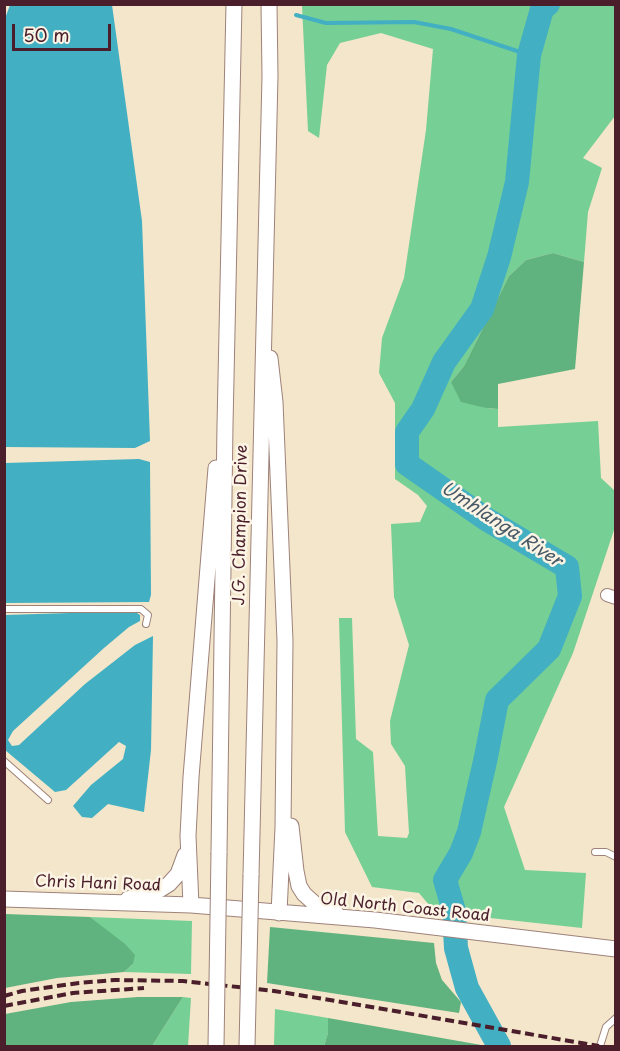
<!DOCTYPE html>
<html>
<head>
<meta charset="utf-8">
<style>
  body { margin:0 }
  #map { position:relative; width:620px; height:1051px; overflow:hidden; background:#f3e6ca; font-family:"Playpen Sans",sans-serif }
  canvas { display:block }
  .frame { position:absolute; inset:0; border:6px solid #4a1f2b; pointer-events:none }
  .scale { position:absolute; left:12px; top:24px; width:99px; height:27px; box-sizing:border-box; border:3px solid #4a1f2b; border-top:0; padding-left:8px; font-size:18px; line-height:21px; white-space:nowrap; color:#4a1f2b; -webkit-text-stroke:4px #fcf5e5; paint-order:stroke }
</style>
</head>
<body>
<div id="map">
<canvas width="620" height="1051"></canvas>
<div class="frame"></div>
<div class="scale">50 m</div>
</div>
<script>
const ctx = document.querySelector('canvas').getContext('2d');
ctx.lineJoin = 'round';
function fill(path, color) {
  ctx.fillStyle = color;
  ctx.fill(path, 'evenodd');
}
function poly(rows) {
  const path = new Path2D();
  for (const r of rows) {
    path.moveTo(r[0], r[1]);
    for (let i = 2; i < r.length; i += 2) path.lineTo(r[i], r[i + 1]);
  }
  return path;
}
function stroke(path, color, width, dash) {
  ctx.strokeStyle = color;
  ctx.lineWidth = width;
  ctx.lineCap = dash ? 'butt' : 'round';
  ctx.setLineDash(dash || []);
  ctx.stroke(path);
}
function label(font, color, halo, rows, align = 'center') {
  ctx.font = font + ' "Playpen Sans",sans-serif';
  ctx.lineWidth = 5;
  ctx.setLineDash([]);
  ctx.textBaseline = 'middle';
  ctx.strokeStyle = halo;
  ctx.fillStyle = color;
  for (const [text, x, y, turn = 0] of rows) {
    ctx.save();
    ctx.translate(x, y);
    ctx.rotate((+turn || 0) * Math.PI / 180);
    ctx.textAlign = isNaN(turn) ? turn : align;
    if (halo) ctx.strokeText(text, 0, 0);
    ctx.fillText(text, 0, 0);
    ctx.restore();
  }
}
const green = poly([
  [302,5,615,5,615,116,583,158,602,168,588,212,584,262,553,253,526,260,509,276,464,366,451,382,486,408,498,409,498,427,598,421,601,478,615,491,615,527,573,653,504,807,525,870,586,873,582,928,435,912,419,893,372,887,345,832,339,618,352,618,356,739,373,752,378,836,407,838,409,833,405,766,391,744,390,721,409,645,394,597,391,524,420,522,427,506,418,495,395,479,395,403,379,373,382,338,404,278,426,130,433,49,381,33,340,43,327,65,319,138,308,131],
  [90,917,192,921,191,974,124,972,133,964,105,930],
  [183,997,191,998,188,1046,152,1046],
  [275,1009,328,1018,328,1033,324,1046,274,1046]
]);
const forest = poly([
  [553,253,584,262,575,369,498,384,498,409,486,408,461,402,451,382,464,366,509,276,526,260],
  [5,914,90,917,125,944,135,955,133,964,124,972,57,978,5,988],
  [270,927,434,943,436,963,442,980,461,1002,459,1013,267,983],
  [138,997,183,997,152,1046,5,1046,5,1014,71,1002],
  [328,1018,487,1046,324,1046,328,1033]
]);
const water = poly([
  [10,5,112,5,142,221,150,441,135,448,5,447,4,21],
  [139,459,150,462,151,595,149,602,5,603,5,463],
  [134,611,140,615,140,621,129,627,104,648,13,731,8,740,12,746,19,745,85,684,135,645,153,636,151,750,144,812,108,804,92,818,82,817,73,806,91,785,123,759,126,746,119,742,66,790,55,792,5,750,5,615]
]);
const stream = poly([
  [296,15,326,23,414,22,451,29,529,55]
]);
const river = poly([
  [499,1046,467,988,456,948,454,911,445,880,461,853,469,832,486,757,497,700,549,649,570,596,567,567,486,519,407,464,407,432,423,409,444,362,482,309,499,257,517,182,529,55,542,9,548,4]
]);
const service = poly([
  [4,609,141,609,148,615,146,624],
  [4,761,48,800],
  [595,852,606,852,616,857],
  [600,1046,606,1027,616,1018]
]);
const minor = poly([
  [607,595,616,598]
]);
const tertiary = poly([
  [270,358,275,402,285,641,283,827,279,913],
  [291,826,296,871,299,886,304,894,314,903,325,911,336,913],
  [219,853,225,425,234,4],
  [251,875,270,76,269,4],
  [4,899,191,905,375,920,616,949],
  [128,899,161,889,169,884,178,874,185,855],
  [191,905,188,836,191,777,216,468]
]);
const rail = poly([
  [4,996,22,991,79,983,115,980,183,981,274,991,336,1001,599,1046],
  [4,1006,73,993,144,988]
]);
const tertiaryBridge = poly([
  [216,1046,219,853],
  [247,1046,251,875]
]);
const streetNames = [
  ["J.G. Champion Drive",241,525,-89],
  ["Chris Hani Road",98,884,2],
  ["Old North Coast Road",405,908,6]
];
const waterNames = [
  ["Umhlanga River",501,525,33]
];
fill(green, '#76cf95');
fill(forest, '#60b27e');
fill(water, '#43afc2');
stroke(stream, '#43afc2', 4);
stroke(river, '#43afc2', 24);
stroke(service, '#9e827a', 8);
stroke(minor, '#9e827a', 14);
stroke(tertiary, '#9e827a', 17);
stroke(service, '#fff', 6);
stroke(minor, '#fff', 12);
stroke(tertiary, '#fff', 15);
stroke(rail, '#4a1f2b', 4, [9, 4.5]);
stroke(tertiaryBridge, '#9e827a', 17, []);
stroke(tertiaryBridge, '#fff', 15);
label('16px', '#4a1f2b', '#fcf5e5', streetNames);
label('italic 18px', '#475967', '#fcf5e5', waterNames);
</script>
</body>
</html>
